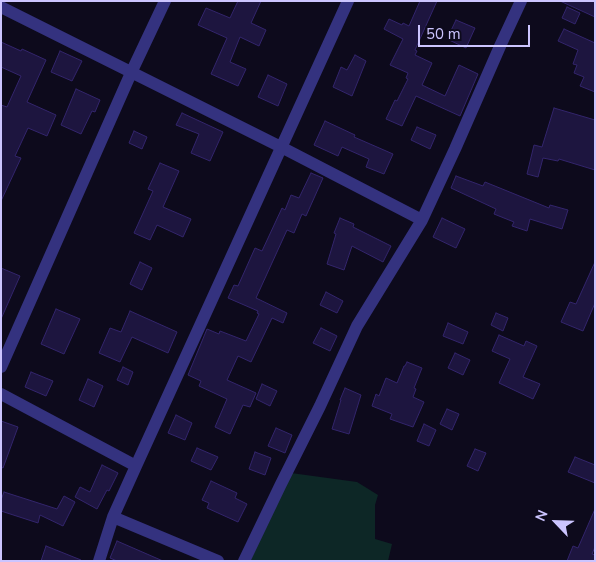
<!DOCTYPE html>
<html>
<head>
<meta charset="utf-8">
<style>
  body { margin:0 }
  #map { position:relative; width:596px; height:562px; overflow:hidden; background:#0d0a1c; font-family:"Nunito Sans",sans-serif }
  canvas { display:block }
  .frame { position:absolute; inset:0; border:2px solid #ccc5ff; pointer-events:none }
  .north { position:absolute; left:531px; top:497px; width:50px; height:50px; -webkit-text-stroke:4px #0d0a1c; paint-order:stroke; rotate:294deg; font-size:14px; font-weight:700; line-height:20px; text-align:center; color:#ccc5ff }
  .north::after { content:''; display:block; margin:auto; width:18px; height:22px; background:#ccc5ff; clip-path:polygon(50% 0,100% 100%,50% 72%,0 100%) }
  .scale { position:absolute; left:418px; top:25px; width:112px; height:22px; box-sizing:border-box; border:2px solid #ccc5ff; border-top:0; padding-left:6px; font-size:15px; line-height:18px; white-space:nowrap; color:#ccc5ff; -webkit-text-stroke:4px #0d0a1c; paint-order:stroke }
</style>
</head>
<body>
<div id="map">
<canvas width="596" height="562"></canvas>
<div class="frame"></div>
<div class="north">N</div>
<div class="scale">50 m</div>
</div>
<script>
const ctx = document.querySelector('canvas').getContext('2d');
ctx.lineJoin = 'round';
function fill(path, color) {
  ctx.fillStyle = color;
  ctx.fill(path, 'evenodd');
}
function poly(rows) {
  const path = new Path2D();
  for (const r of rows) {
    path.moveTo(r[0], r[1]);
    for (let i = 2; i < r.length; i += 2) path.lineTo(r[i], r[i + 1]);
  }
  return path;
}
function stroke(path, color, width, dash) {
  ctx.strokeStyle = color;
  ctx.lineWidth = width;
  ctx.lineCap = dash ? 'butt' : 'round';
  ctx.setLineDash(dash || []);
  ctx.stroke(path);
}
const green = poly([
  [291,473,357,482,378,495,375,505,375,539,392,544,388,561,250,561]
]);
const building = poly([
  [238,1,261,1,251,23,266,30,259,46,240,37,230,62,246,69,238,86,211,74,227,38,198,25,206,8,230,18,238,1],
  [420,1,437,1,415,50,417,51,415,55,432,63,422,85,445,96,459,65,478,74,460,116,416,96,402,126,386,119,395,100,397,101,408,79,406,78,408,73,390,65,403,39,384,29,389,19,402,25,403,23,409,26,420,1],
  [560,1,595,1,595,17,560,1],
  [567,7,580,13,575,24,562,18,567,7],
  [456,20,475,28,466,48,447,39,456,20],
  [564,29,595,43,595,92,580,86,584,77,574,73,577,65,573,64,578,50,558,41,564,29],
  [1,42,21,51,22,49,46,60,27,102,56,115,47,136,28,128,15,156,21,158,1,201,1,105,7,107,21,76,1,67,1,42],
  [60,51,82,61,72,81,51,72,60,51],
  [355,55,366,61,352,96,333,87,341,67,347,70,355,55],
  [268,75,287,84,278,106,258,97,268,75],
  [76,89,100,100,95,112,92,111,81,134,61,125,76,89],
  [554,108,595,120,595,170,559,159,558,161,543,158,538,177,527,174,534,145,542,147,554,108],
  [182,113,223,132,210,161,191,153,199,134,176,125,182,113],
  [325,121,355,135,354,137,393,154,384,174,366,167,369,159,342,147,338,156,314,145,325,121],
  [417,127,436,135,430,149,411,140,417,127],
  [134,131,147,137,142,149,129,143,134,131],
  [160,163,179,171,163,207,191,219,183,237,157,225,150,240,134,233,153,191,148,189,160,163],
  [311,173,323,178,306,216,302,214,294,233,287,230,256,298,287,313,283,323,272,318,251,362,238,356,227,380,256,393,250,407,243,405,230,434,215,427,227,399,199,386,201,381,188,375,207,329,219,334,220,331,246,341,259,314,257,313,258,311,228,298,234,285,238,286,255,248,262,251,282,208,285,210,291,195,299,198,311,173],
  [456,176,483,186,485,182,549,208,550,205,568,210,562,229,530,219,527,231,512,226,514,222,494,214,496,209,451,188,456,176],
  [340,218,354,224,353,227,391,246,383,262,352,246,344,270,327,264,336,234,334,233,340,218],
  [442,218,465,229,456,248,433,237,442,218],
  [140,262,152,268,142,290,130,284,140,262],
  [595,262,595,303,583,331,561,322,570,302,576,304,595,262],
  [1,268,20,276,1,319,1,268],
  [326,292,343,301,337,313,320,305,326,292],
  [56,309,80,319,64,354,41,344,56,309],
  [130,311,177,332,168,353,132,337,120,362,99,353,110,328,121,332,130,311],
  [496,313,508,318,503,331,491,325,496,313],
  [448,323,468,332,463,344,443,336,448,323],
  [321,328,337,336,330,351,313,343,321,328],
  [499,335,524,346,526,341,537,346,523,377,540,384,533,399,499,383,510,359,492,351,499,335],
  [455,353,470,360,463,375,448,368,455,353],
  [407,362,422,368,414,388,416,389,413,397,424,402,413,427,390,419,392,414,372,406,376,394,379,396,386,378,397,383,404,366,405,366,407,362],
  [123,367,133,372,128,385,117,380,123,367],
  [31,372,53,381,46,396,25,387,31,372],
  [88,379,103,386,94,407,79,400,88,379],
  [262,384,277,391,270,406,256,399,262,384],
  [345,388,361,395,349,434,332,429,341,400,340,400,345,388],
  [447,409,459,414,452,430,440,424,447,409],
  [176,415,192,423,185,440,168,433,176,415],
  [1,421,18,427,3,468,1,467,1,421],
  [424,424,436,430,429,446,417,441,424,424],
  [276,428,292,435,285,453,268,446,276,428],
  [197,448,218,457,211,470,191,461,197,448],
  [475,449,486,453,478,471,467,466,475,449],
  [255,452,271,458,265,475,249,469,255,452],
  [575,457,595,465,595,483,568,472,575,457],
  [102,465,118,473,109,491,107,490,97,509,75,497,80,487,90,492,102,465],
  [211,481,237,493,235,498,247,504,238,522,207,508,209,503,202,500,211,481],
  [4,492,57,509,64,496,75,502,63,526,40,515,38,523,1,511,1,500,4,492],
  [595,509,595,547,592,554,595,555,595,561,567,561,573,546,578,548,595,509],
  [117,541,163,561,117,561,110,558,117,541],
  [46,546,81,560,80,561,41,561,46,546]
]);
const minor = poly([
  [1,7,281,147,422,220],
  [1,367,131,73,165,1],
  [1,394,136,466],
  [113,517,218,561],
  [99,561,113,517,136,466,348,1],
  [244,561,280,486,320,406,357,326,422,220,455,149,501,44,521,1]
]);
fill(green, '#0d2726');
fill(building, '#1d153f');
stroke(building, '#33256c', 1);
stroke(minor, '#34327f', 12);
</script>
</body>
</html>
